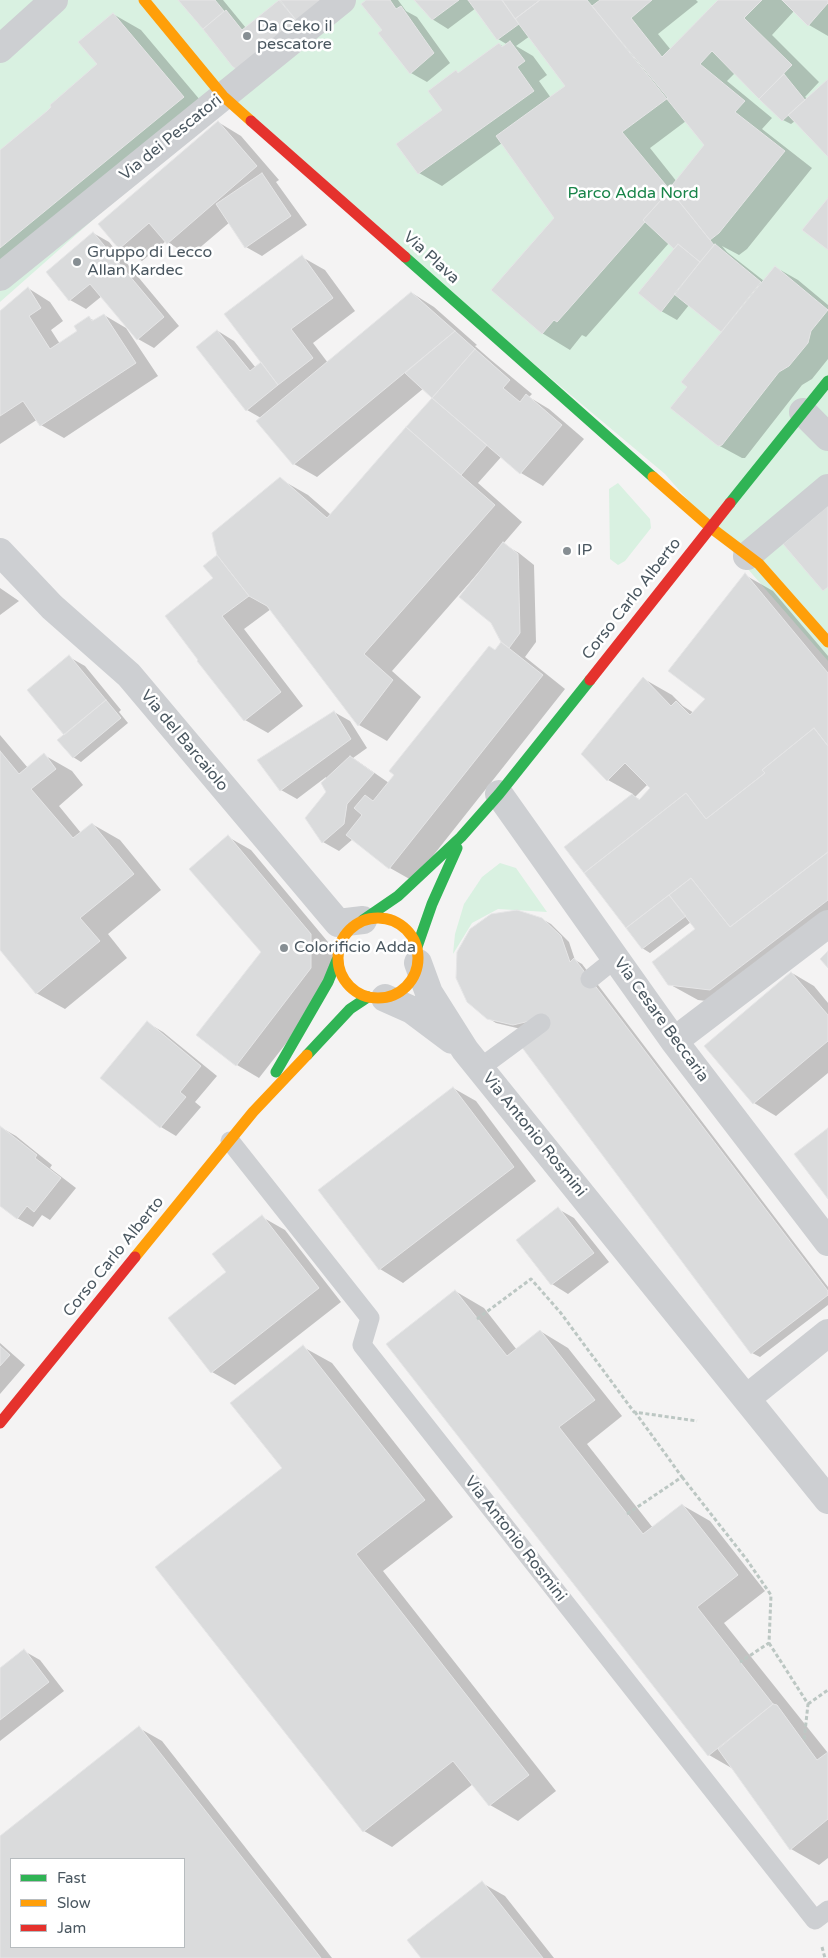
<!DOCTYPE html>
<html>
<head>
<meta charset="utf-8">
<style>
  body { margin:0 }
  #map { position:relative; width:828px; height:1958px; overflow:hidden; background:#f4f3f3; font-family:"Varela Round",sans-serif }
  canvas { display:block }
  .legend { position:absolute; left:10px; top:1858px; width:175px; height:90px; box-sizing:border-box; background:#fff; border:1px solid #b7bcbf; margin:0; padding:6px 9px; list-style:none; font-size:15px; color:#4a5760 }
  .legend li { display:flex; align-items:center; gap:10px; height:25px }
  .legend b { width:25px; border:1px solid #b7bcbf }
</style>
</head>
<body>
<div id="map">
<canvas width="828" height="1958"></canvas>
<ul class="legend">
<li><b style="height:6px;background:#30b455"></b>Fast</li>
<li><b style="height:6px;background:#ff9f0a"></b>Slow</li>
<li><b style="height:6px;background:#e5322d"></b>Jam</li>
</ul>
</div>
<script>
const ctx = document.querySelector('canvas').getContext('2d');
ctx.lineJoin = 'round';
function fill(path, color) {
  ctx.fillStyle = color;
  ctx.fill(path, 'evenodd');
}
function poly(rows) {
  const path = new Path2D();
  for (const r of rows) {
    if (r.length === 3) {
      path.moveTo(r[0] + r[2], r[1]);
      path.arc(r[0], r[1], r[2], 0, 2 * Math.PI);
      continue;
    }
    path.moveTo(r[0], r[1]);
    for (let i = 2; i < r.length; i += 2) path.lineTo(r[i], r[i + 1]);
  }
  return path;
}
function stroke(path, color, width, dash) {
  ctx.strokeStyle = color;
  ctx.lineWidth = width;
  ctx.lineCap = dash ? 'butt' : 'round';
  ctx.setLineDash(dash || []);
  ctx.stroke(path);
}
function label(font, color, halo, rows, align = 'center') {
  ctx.font = font + ' "Varela Round",sans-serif';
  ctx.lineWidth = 5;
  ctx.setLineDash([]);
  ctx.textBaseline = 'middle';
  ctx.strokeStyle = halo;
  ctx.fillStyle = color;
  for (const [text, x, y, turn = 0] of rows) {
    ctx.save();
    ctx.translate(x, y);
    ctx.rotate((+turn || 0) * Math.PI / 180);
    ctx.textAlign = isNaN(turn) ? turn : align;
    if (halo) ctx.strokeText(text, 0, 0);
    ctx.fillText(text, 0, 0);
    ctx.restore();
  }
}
const green = poly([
  [0,0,828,0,828,661,665,474,224,104,0,302],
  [618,483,650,519,651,528,625,561,618,565,610,559,609,489],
  [500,863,516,868,547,912,498,909,472,923,453,954,455,934,464,904,482,877]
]);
const shadow = poly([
  [179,0,223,0,246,28,281,0,331,0,233,65],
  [365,0,398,0,406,11,417,17,450,63,427,82,411,73],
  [415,0,696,0,698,2,658,34,671,50,719,0,828,0,828,36,809,25,794,11,772,35,819,82,805,97,808,99,828,81,828,156,795,121,791,124,783,120,735,73,727,81,772,118,762,129,812,168,747,249,739,255,722,246,727,252,764,281,775,267,798,280,828,305,828,359,812,379,802,385,745,458,742,458,718,445,689,386,723,332,689,305,677,320,661,311,676,249,669,243,586,337,582,335,570,350,542,333,556,218,502,143,442,186,419,173,459,74,499,44,504,47,508,45,498,39,476,8,448,29,432,19],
  [530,36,567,86,551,98,539,81,547,75,533,56,516,46],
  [686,121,706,145,677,182,650,148],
  [113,14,141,30,211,113,0,288,0,151,53,107,99,64],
  [218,122,241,136,279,180,276,182,307,225,262,256,246,247,230,222,190,256,166,241,142,261,120,248],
  [93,233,109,242,179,326,154,348,138,339,102,296,86,309,70,300],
  [302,257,325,270,355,311,313,343,328,363,412,293,434,307,477,345,475,346,491,360,532,394,529,397,549,409,584,439,543,486,521,473,502,456,478,483,522,522,503,544,519,553,534,565,536,642,525,657,565,689,413,881,390,868,353,839,339,851,323,842,307,818,327,793,326,777,297,799,281,790,334,712,350,721,367,748,353,758,389,783,503,642,480,574,478,573,392,671,421,697,387,741,359,725,271,609,244,629,303,706,268,733,245,720,198,661,219,556,280,479,308,495,331,515,434,398,424,388,317,477,294,464,261,418,247,410,218,331,234,341,256,368,261,364],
  [28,288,50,302,63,321,51,330,60,344,78,332,89,318,95,321,104,315,126,328,158,376,64,438,41,425,38,419,0,444,0,312],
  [745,575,773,591,828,656,828,937,739,1005,698,1000,669,984,697,929,691,922,650,953,642,948,566,848,633,794,608,780,644,679,672,695,683,706,694,713,707,699],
  [648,784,652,788,641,800,635,797],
  [0,588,19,601,0,615],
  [69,657,85,666,121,710,119,712,128,723,81,762,73,757,65,735],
  [0,735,28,768,44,755,72,771,83,785,59,806,81,833,92,824,120,840,161,890,108,934,127,958,65,1009,36,993,0,948],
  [228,837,251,850,333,948,334,982,259,1078,237,1065,262,952],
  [542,919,551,924,569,942,575,960,582,964,828,1287,828,1305,760,1357,752,1353,521,1029,496,1023,488,1018],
  [792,973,814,986,828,1003,828,1073,776,1116,754,1103],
  [148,1023,163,1032,217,1076,195,1102,201,1107,176,1136,161,1127],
  [453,1088,476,1101,536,1181,403,1283,380,1269,320,1190],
  [0,1127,16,1136,52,1165,50,1168,76,1188,50,1220,42,1215,33,1227,17,1218,0,1204],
  [558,1209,574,1218,609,1262,568,1294,552,1284,518,1240],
  [262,1217,285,1230,341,1302,235,1385,212,1372,228,1273],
  [455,1291,484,1308,517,1350,540,1331,568,1348,622,1416,587,1444,653,1528,682,1505,710,1521,765,1591,724,1623,828,1753,828,1858,819,1865,791,1849,735,1770,709,1755],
  [0,1343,25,1365,0,1394],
  [303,1347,332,1363,453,1517,383,1571,556,1791,518,1821,490,1805,473,1784,392,1847,364,1831,283,1468],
  [24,1651,40,1660,64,1691,0,1741,0,1669],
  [139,1728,162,1741,332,1958,0,1958,0,1837],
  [11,1859,184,1859,184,1947,11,1947],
  [482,1883,505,1896,554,1958,423,1958]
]);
const building = poly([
  [178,0,215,0,224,11,203,29,178,0],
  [279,0,300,25,241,73,232,66,203,29,226,10,242,30,279,0],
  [280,0,327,0,300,25,280,0],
  [366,0,390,0,396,9,401,6,434,53,410,74,378,33,382,30,361,4,366,0],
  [414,0,459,0,432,20,414,0],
  [468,0,502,0,519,24,497,40,468,0],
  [502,0,540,0,515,19,502,0],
  [540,0,587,0,668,98,622,132,670,190,643,220,645,222,566,312,557,322,554,320,542,334,491,290,554,218,496,136,565,86,515,19,540,0],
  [600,0,652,0,631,18,662,57,718,0,762,0,744,18,792,65,759,99,712,51,700,64,745,101,735,112,785,151,719,233,710,240,669,189,704,145,592,6,600,0],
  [782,0,828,0,828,3,808,26,782,0],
  [113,13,184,97,0,248,0,150,47,111,51,107,50,105,97,64,78,42,113,13],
  [510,41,525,61,517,67,534,91,418,174,396,144,442,110,428,91,456,70,458,73,499,43,502,47,510,41],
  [784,74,805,100,782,121,759,99,784,74],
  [828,79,828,157,788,115,828,79],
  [218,121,257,166,167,244,149,223,119,249,98,224,218,121],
  [262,173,291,216,245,248,216,204,262,173],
  [670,190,714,245,700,262,678,244,674,249,643,220,670,190],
  [828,198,828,250,802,230,828,198],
  [93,232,164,317,137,340,90,284,69,301,46,272,93,232],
  [678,244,700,262,661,312,638,293,678,244],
  [715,244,761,282,721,332,674,294,715,244],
  [302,255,333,298,291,329,313,358,278,385,224,314,302,255],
  [775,266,828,310,811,331,808,343,789,366,779,372,722,445,718,446,670,408,687,387,681,382,775,266],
  [28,287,41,308,29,316,50,349,77,331,74,326,89,316,92,321,104,314,136,363,40,426,23,401,0,416,0,311,28,287],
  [411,292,455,331,293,465,256,421,411,292],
  [217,330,250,371,261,362,278,385,246,411,196,347,217,330],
  [455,331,475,349,432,398,405,373,455,331],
  [475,349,510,380,503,388,520,402,526,394,562,425,520,474,432,398,475,349],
  [432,398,487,445,461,475,406,427,432,398],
  [406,427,495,505,364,654,393,680,358,726,267,606,249,596,227,568,217,555,212,533,280,477,327,518,406,427],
  [828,506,828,587,823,591,783,544,828,506],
  [503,542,518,554,520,633,509,648,501,642,491,623,459,597,503,542],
  [217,555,249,596,222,616,281,692,244,721,197,661,198,660,165,616,213,578,203,566,217,555],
  [745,573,828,673,828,746,814,728,762,770,765,773,706,819,686,793,584,873,564,847,632,794,639,800,650,788,625,763,607,781,581,754,643,677,671,706,676,701,690,715,705,699,668,671,745,573],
  [501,642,543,675,389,869,346,835,362,815,354,808,365,795,373,801,394,775,389,771,489,646,495,650,501,642],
  [69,655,106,700,64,735,27,690,69,655],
  [106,700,121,718,73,758,57,740,106,700],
  [334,711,351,739,280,791,257,760,334,711],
  [814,728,828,746,828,852,730,927,691,878,626,928,584,873,686,793,706,819,765,773,762,770,814,728],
  [0,751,19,774,44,753,56,769,31,789,73,838,92,823,134,874,80,918,100,941,36,994,0,950,0,751],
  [350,756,374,773,347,804,344,824,322,843,305,818,326,792,321,783,350,756],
  [228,835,311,934,311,968,236,1066,196,1035,261,952,189,869,228,835],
  [828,852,828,900,710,990,668,985,652,962,695,929,669,895,691,878,730,927,828,852],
  [669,895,686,916,642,949,626,928,669,895],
  [517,910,542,918,561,936,570,962,574,958,828,1291,828,1295,751,1354,518,1042,538,1019,513,1025,487,1019,467,1002,456,978,457,952,470,929,491,914,517,910],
  [828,951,828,968,820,959,828,951],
  [791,972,828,1015,828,1041,753,1104,704,1046,791,972],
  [147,1021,201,1066,180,1092,186,1097,160,1128,100,1078,147,1021],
  [453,1087,514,1167,379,1270,318,1190,453,1087],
  [0,1126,37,1155,35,1158,61,1178,34,1212,27,1206,17,1219,0,1206,0,1126],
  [828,1128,828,1199,794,1154,828,1128],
  [558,1207,594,1253,551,1285,516,1240,558,1207],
  [262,1215,319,1288,211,1373,168,1318,226,1272,212,1254,262,1215],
  [455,1290,507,1356,540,1330,595,1400,559,1427,643,1534,682,1504,738,1575,697,1607,773,1704,708,1756,386,1344,455,1290],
  [303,1345,425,1500,356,1554,529,1775,489,1806,453,1761,363,1832,155,1567,282,1468,230,1403,303,1345],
  [0,1346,10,1355,0,1366,0,1346],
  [24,1649,49,1682,0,1720,0,1668,24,1649],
  [773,1704,777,1705,817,1760,828,1752,828,1819,790,1850,718,1749,773,1704],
  [139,1726,321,1958,0,1958,0,1836,139,1726],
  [11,1859,184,1859,184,1947,11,1947,11,1859],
  [482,1881,543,1958,421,1958,407,1940,482,1881]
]);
const path = poly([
  [477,1319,531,1279,560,1312,634,1412,697,1421],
  [682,1477,747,1560,771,1595,769,1643,740,1662],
  [627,1514,682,1477,635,1412],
  [769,1643,808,1704,804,1741],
  [808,1704,828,1690],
  [822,1947,825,1958]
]);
const lane = poly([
  [590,979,616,958],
  [480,1068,541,1023],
  [230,1141,370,1318,362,1345,815,1920,828,1910]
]);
const street = poly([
  [0,49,54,0],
  [0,277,342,0],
  [803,412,828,437],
  [0,552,52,607,129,675,338,923,363,920],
  [747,556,828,488],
  [499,794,674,1041,828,1242],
  [418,963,429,993,465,1050,828,1500],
  [385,998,412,1010,452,1040],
  [674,1041,828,924],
  [747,1398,828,1333]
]);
const fast = poly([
  [405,257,653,477],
  [730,503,828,381],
  [363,920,398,896,461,837,499,794,590,680],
  [417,947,432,904,457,848],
  [307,1055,350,1009,368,997],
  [276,1072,328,982,337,960]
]);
const slow = poly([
  [144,0,223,96,251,121],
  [653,477,710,527,759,564,828,642],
  [378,958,40],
  [135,1257,253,1112,307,1055]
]);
const jam = poly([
  [251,121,405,257],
  [590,680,730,503],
  [0,1423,135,1257]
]);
const markers = [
  [247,36,5,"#868e93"],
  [77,262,5,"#868e93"],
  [567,551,5,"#868e93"],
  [284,948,5,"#868e93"]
];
const poiNames = [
  ["Da Ceko il",257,27],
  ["pescatore",257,45],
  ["Gruppo di Lecco",87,253],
  ["Allan Kardec",87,271],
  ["IP",577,551],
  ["Colorificio Adda",294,948]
];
const streetNames = [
  ["Via dei Pescatori",171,138,-39],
  ["Via Plava",431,258,42],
  ["Corso Carlo Alberto",632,599,-52],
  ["Via del Barcaiolo",184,741,50],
  ["Via Cesare Beccaria",661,1020,54],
  ["Via Antonio Rosmini",534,1135,51],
  ["Corso Carlo Alberto",114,1257,-51],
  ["Via Antonio Rosmini",515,1539,52]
];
const parkNames = [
  ["Parco Adda Nord",633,194]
];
fill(green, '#d9f1e1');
fill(shadow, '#0003');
fill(building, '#dadbdc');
stroke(building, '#e5e5e6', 1);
stroke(path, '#bcc7c3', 3, [4, 2.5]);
stroke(lane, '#cdcfd2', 19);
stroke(street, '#cdcfd2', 28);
stroke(fast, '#30b455', 11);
stroke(slow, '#ff9f0a', 11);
stroke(jam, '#e5322d', 11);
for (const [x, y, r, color] of markers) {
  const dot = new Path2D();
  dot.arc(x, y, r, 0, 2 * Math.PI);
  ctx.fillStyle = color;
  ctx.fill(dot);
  stroke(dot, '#fff', 2);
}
label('16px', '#4a5760', '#fff', poiNames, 'left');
label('16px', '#4a5760', '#fff', streetNames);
label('16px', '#188449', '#fff', parkNames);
</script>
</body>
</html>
